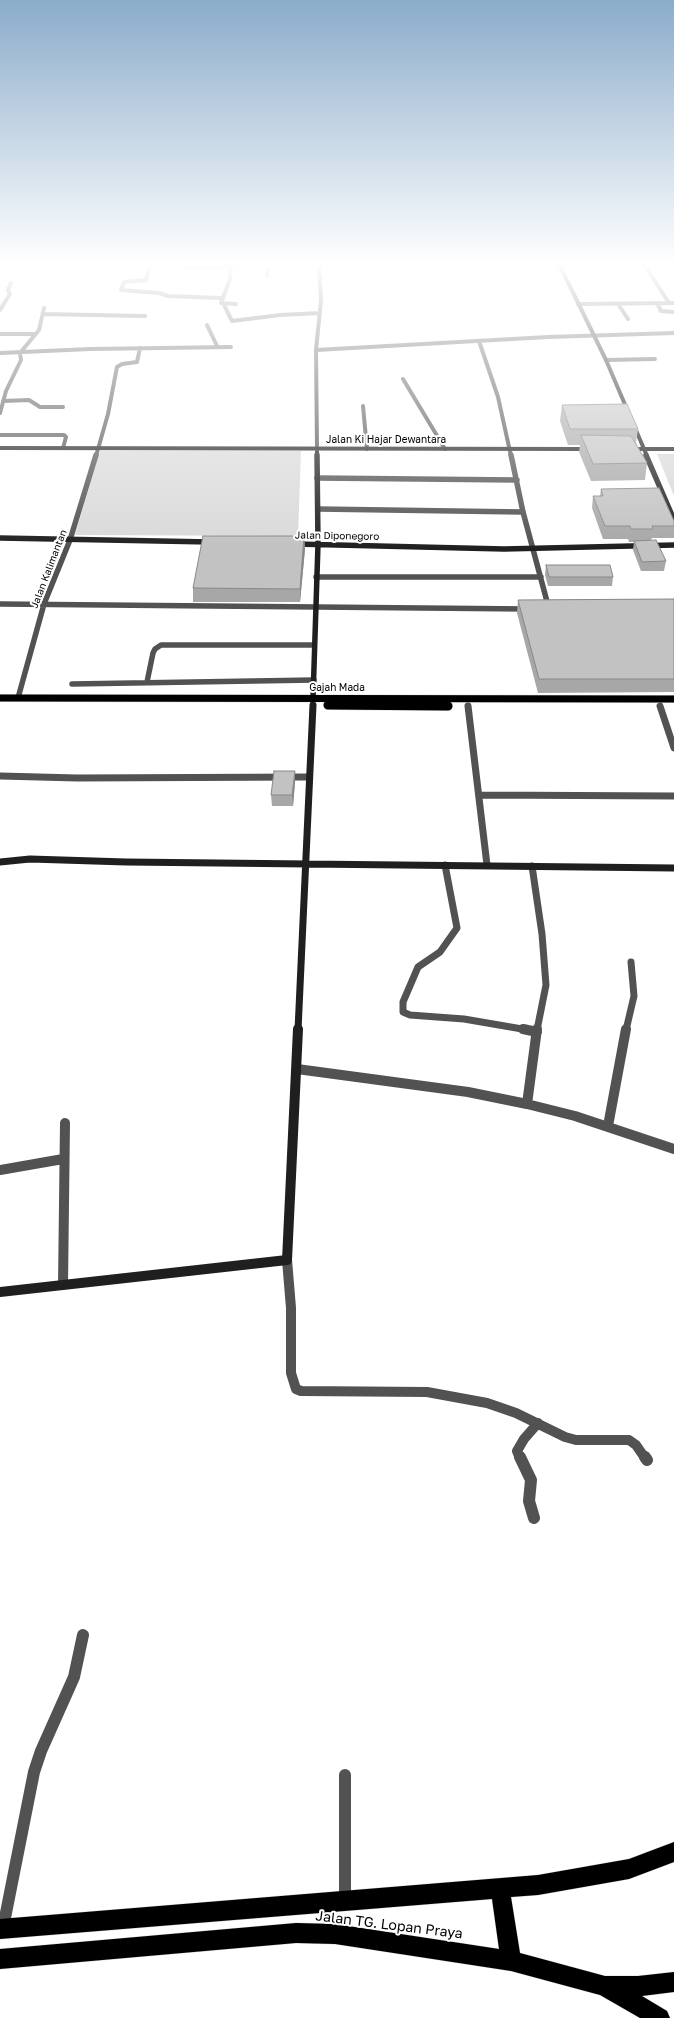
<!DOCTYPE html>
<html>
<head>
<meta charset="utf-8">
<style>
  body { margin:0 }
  canvas { display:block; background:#fff }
</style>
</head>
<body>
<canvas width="674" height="2018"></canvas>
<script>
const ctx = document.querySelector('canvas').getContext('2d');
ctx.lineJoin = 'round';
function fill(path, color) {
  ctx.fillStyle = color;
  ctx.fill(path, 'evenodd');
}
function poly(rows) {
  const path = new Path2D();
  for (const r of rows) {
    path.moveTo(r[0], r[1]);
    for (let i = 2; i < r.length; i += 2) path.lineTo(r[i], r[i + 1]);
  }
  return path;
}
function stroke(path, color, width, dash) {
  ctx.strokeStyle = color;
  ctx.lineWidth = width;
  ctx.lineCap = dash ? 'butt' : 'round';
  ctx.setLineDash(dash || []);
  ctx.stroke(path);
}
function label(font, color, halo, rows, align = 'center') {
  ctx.font = font + ' "Golos Text",sans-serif';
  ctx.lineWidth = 4;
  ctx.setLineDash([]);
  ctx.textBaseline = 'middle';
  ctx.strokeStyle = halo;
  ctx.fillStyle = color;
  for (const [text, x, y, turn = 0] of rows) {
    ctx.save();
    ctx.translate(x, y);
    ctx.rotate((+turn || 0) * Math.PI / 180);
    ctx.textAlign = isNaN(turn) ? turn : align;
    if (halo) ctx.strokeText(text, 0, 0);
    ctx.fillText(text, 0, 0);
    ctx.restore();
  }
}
const green = poly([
  [100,451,301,451,298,536,75,535],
  [657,454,674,454,674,496]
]);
const streetFar4 = poly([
  [150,266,146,280,124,282,121,290,159,293,168,296,222,298],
  [645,266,669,303,673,303],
  [231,267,230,279,221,303,236,304],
  [187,268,238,266],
  [267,275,269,266],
  [657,303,661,311,674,312],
  [578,304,669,303],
  [618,304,628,319],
  [224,305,232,321,280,315,320,313],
  [0,310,10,294,8,290,11,283],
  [43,314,145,316],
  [207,325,217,346],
  [0,334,34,334],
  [479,341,498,397,511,456],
  [316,350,548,337,674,333],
  [0,353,90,349,231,347],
  [606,360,655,359],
  [403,379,445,449],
  [3,401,29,400,40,407,63,407],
  [363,406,367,449],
  [0,413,6,391,21,360,20,353,39,330,44,308],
  [0,435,64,435,66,437,63,448],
  [317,449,316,350,321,300,319,266],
  [96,456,108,414,117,367,122,364,137,362,140,348]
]);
const streetFar3 = poly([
  [511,455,523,512,549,609],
  [317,478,517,480],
  [318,509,523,512],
  [316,577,541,577],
  [0,604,528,609],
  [147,682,153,653,155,649,161,645,314,645],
  [72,684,314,680],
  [18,698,44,604,70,540,96,455]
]);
const streetFar2 = poly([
  [468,706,487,865],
  [660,706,674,748],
  [0,776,77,778,309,777],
  [479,795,674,796],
  [445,865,457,928,440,952,418,967,403,1002,403,1012,410,1015,464,1019,528,1030],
  [532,866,542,934,546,985,537,1030],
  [626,1030,634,996,631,962]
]);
const streetFar1 = poly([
  [523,1029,537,1032],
  [297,1069,468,1092,527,1104,575,1116,674,1149],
  [527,1104,537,1029],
  [608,1126,626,1029],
  [0,1170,63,1159],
  [287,1260,291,1308,291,1373,296,1389,301,1391,427,1392,487,1403,516,1413,565,1437,576,1440,629,1440,636,1445,645,1458],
  [63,1285,65,1123],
  [520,1458,517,1451,524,1439,538,1423]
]);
const street = poly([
  [520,1457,531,1480,529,1501,534,1518],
  [645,1457,647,1460],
  [345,1775,345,1900],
  [3,1928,34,1772,41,1751,74,1677,83,1635]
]);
const secondaryFar3 = poly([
  [560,266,606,360,647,456],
  [0,448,589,449],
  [317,449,317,456],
  [629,449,674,449]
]);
const secondaryFar2 = poly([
  [646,455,674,520],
  [0,538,211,542],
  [295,544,504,549,674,545],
  [313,698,318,544,317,455]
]);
const secondaryFar1 = poly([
  [0,862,30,859,126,862,674,868],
  [298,1030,313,705]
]);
const secondary = poly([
  [0,1292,287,1260,298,1029]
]);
const primaryFar1 = poly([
  [0,698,674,699]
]);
const primary = poly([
  [328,705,448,706]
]);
const highway = poly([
  [674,1842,674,1862,629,1879,538,1895,511,1897,520,1953,605,1976,638,1976,674,1972,674,1992,642,1996,667,2011,670,2018,640,2018,600,1995,511,1971,335,1944,296,1943,0,1969,0,1949,296,1923,335,1924,499,1949,492,1899,0,1939,0,1919,538,1875,629,1859,674,1842]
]);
const wall = poly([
  [562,405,638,429,636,443,647,463,645,480,591,481,579,452,580,445,568,445,560,421],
  [601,489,674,521,674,538,652,538,651,540,666,561,664,571,641,571,633,550,634,542,629,542,628,539,603,539,592,508,593,496,600,496],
  [304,536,305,549,300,602,193,602,193,588],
  [546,565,613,577,612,586,548,586,545,575],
  [674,599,674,692,538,693,517,613,518,600],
  [295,771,295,782,293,806,272,806,271,795]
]);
const shadedWall = poly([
  [304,536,305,549,300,602,300,589],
  [295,771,295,782,293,806,292,795]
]);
const building = poly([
  [627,404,638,429,570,429,562,405,627,404],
  [581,435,631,436,647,463,593,464,581,435],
  [659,488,674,521,674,526,652,526,653,529,631,529,630,526,605,526,593,496,603,496,601,489,659,488],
  [203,536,304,536,300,589,193,588,203,536],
  [656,540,666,561,642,562,634,541,656,540],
  [546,565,610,565,613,577,549,577,546,565],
  [674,599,674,679,539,679,518,600,674,599],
  [274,771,295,771,292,795,271,795,274,771]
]);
const farStreetnames = [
  ["Jalan Ki Hajar Dewantara",386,440],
  ["Jalan Diponegoro",337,536,1],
  ["Jalan Kalimantan",49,569,-69],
  ["Gajah Mada",337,688]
];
const nearStreetnames = [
  ["Jalan TG. Lopan Praya",389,1925,7]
];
fill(green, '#d9d9d9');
stroke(primaryFar1, '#dbdbdb', 8);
stroke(primary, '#dbdbdb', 10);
stroke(highway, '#dbdbdb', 1);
stroke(streetFar4, '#525252', 4);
stroke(streetFar3, '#525252', 5.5);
stroke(streetFar2, '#525252', 7);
stroke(streetFar1, '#525252', 10);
stroke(street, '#525252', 12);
stroke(secondaryFar3, '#1f1f1f', 4);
stroke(secondaryFar2, '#1f1f1f', 5.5);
stroke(secondaryFar1, '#1f1f1f', 7);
stroke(secondary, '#1f1f1f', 10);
stroke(primaryFar1, '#000', 7);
stroke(primary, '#000', 9);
fill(highway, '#000');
fill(wall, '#a7a7a7');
fill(shadedWall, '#888');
fill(building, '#c2c2c2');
stroke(building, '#888', 1);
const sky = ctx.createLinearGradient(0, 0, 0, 549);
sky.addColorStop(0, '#8baccb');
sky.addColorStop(0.48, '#fff');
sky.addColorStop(1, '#ffffff00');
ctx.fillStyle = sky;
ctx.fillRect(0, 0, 674, 549);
label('10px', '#000', '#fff', farStreetnames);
label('14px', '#000', '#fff', nearStreetnames);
</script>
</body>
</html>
